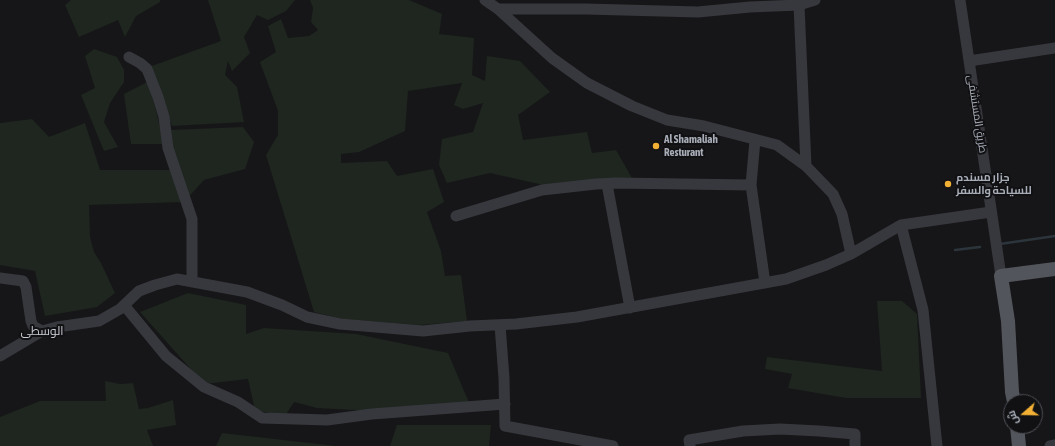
<!DOCTYPE html>
<html>
<head>
<meta charset="utf-8">
<style>
  body { margin:0 }
  #map { position:relative; width:1055px; height:446px; overflow:hidden; background:#161618; font-family:"Asap Condensed",Cairo,sans-serif }
  canvas { display:block }
  .north { position:absolute; left:1003px; top:394px; width:40px; height:40px; box-sizing:border-box; background:#111113; border:1px solid #4d4f55; border-radius:50%; rotate:250deg; font-size:11px; font-weight:700; line-height:16px; text-align:center; color:#a8adb8 }
  .north::after { content:''; display:block; margin:auto; width:14px; height:18px; background:#f2b134; clip-path:polygon(50% 0,100% 100%,50% 72%,0 100%) }
</style>
</head>
<body>
<div id="map">
<canvas width="1055" height="446"></canvas>
<div class="north">ش</div>
</div>
<script>
const ctx = document.querySelector('canvas').getContext('2d');
ctx.lineJoin = 'round';
function fill(path, color) {
  ctx.fillStyle = color;
  ctx.fill(path, 'evenodd');
}
function poly(rows) {
  const path = new Path2D();
  for (const r of rows) {
    path.moveTo(r[0], r[1]);
    for (let i = 2; i < r.length; i += 2) path.lineTo(r[i], r[i + 1]);
  }
  return path;
}
function stroke(path, color, width, dash) {
  ctx.strokeStyle = color;
  ctx.lineWidth = width;
  ctx.lineCap = dash ? 'butt' : 'round';
  ctx.setLineDash(dash || []);
  ctx.stroke(path);
}
function label(font, color, halo, rows, align = 'center') {
  ctx.font = font + ' "Asap Condensed",Cairo,sans-serif';
  ctx.lineWidth = 4;
  ctx.setLineDash([]);
  ctx.textBaseline = 'middle';
  ctx.strokeStyle = halo;
  ctx.fillStyle = color;
  for (const [text, x, y, turn = 0] of rows) {
    ctx.save();
    ctx.translate(x, y);
    ctx.rotate((+turn || 0) * Math.PI / 180);
    ctx.textAlign = isNaN(turn) ? turn : align;
    if (halo) ctx.strokeText(text, 0, 0);
    ctx.fillText(text, 0, 0);
    ctx.restore();
  }
}
const green = poly([
  [71,0,160,0,160,2,136,16,125,37,118,20,79,37,65,5],
  [208,0,295,0,286,11,268,20,257,15,244,37,250,53,232,71,228,61,225,75,237,87,244,122,172,126,149,67,221,41],
  [310,0,409,0,442,14,439,34,474,38,472,75,485,81,487,56,520,61,550,92,518,115,523,140,587,132,592,153,616,150,632,178,557,188,490,173,447,183,439,165,442,139,473,132,483,103,463,109,454,105,462,83,408,91,405,131,359,152,341,154,341,163,387,161,397,176,433,169,444,202,427,212,441,251,445,276,461,275,467,321,420,325,342,319,314,312,266,155,278,135,278,111,260,62,276,52,268,26,281,19,288,38,309,36,318,30,311,22,313,8],
  [94,49,117,57,124,70,124,82,110,103,104,122,118,147,104,151,81,95,95,88,85,56],
  [149,81,164,144,131,144,124,94],
  [32,119,49,137,85,123,100,170,174,170,171,130,243,127,254,142,245,169,204,180,184,202,89,205,90,237,94,252,101,263,115,293,97,307,45,316,35,271,0,265,0,123],
  [188,293,246,305,246,334,264,328,356,334,448,353,470,405,392,412,317,408,294,402,285,416,255,410,248,379,204,384,140,312],
  [877,301,902,301,917,314,921,398,846,398,788,388,792,374,765,369,767,357,882,371],
  [105,381,120,384,133,383,139,409,148,408,173,400,176,425,147,430,153,446,0,446,0,417,40,401,106,401],
  [397,425,491,425,489,446,390,446],
  [222,433,336,446,216,446]
]);
const stream = poly([
  [1000,244,1055,236],
  [955,250,980,247]
]);
const minor = poly([
  [485,0,498,9,552,58,587,83,632,106,667,120,704,126,777,145,806,166,833,194,842,214,851,254],
  [960,0,1001,276],
  [799,5,806,166],
  [498,9,586,9,698,12,750,7,799,5,815,0],
  [129,57,140,63,147,69,158,97,164,117,168,148,192,219,192,282],
  [969,61,1055,48],
  [755,140,751,185,765,283],
  [607,184,630,308],
  [456,216,542,190,596,184,616,183,751,185],
  [901,225,923,310,937,446],
  [0,278,23,281,26,287,31,321,33,326,42,331],
  [124,305,166,356,204,387,238,402,262,418,327,420,372,414,505,404],
  [500,325,504,378,505,426,613,446],
  [0,356,42,331,57,327,99,321,120,309,139,291,155,285,177,279,247,292,282,305,307,317,340,324,423,331,470,326,516,324,577,317,786,279,826,265,851,254,901,225,991,212],
  [690,446,689,440,743,431,780,429,819,431,855,434,855,446],
  [1050,446,1055,445]
]);
const major = poly([
  [1014,402,1012,392,1008,321,1001,276,1055,269],
  [1017,426,1019,446]
]);
const markers = [
  [656,146,4,"#f2b134"],
  [948,184,4,"#f2b134"]
];
const streetNames = [
  ["طريق المستشفى",977,114,81]
];
const poiNames = [
  ["Al Shamaliah",664,140],
  ["Resturant",664,153],
  ["جزار مسندم",956,178],
  ["للسياحة والسفر",956,191]
];
const neighbourhoodNames = [
  ["الوسطى",42,331]
];
fill(green, '#1e261f');
stroke(stream, '#2c353c', 2.5);
stroke(minor, '#37383d', 11);
stroke(major, '#53555c', 14);
for (const [x, y, r, color] of markers) {
  const dot = new Path2D();
  dot.arc(x, y, r, 0, 2 * Math.PI);
  ctx.fillStyle = color;
  ctx.fill(dot);
  stroke(dot, '#111113', 1.5);
}
label('11px', '#a8adb8', '#111113', streetNames);
label('bold 11px', '#a8adb8', '#111113', poiNames, 'left');
label('12px', '#c9ccd4', '#111113', neighbourhoodNames);
</script>
</body>
</html>
